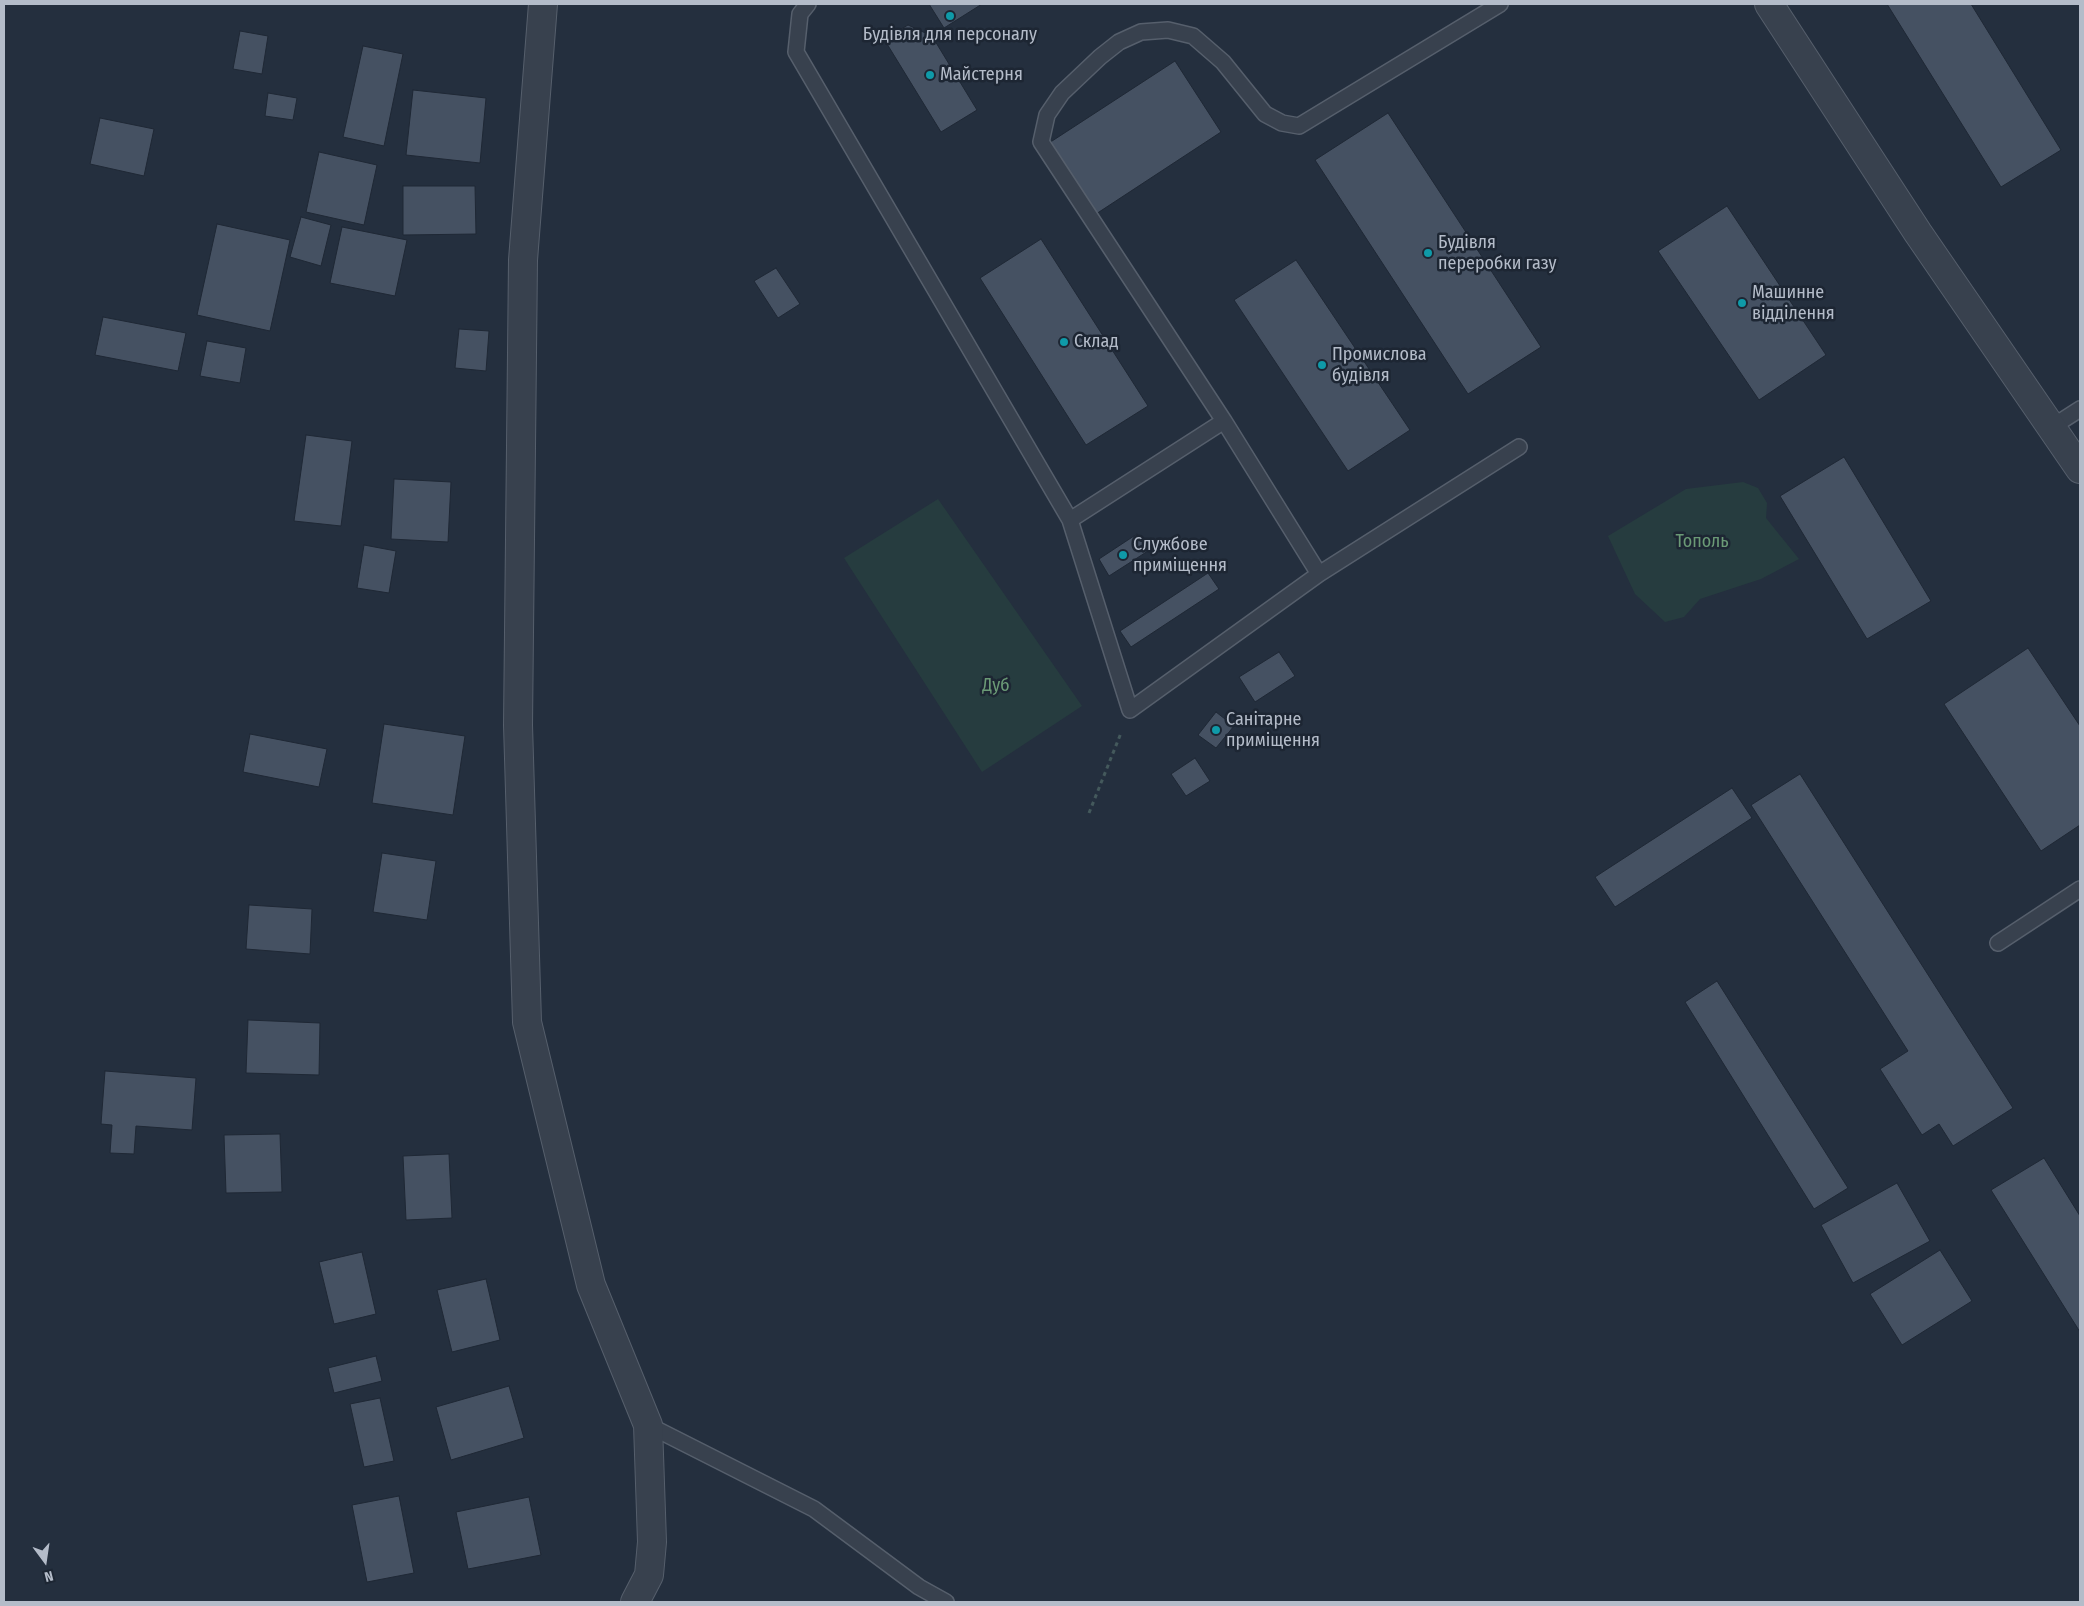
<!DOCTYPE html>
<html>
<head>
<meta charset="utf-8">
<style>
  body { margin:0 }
  #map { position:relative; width:2084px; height:1606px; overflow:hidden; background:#242f3e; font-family:"Fira Sans Condensed",sans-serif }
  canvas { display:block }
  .frame { position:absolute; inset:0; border:5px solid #b4bcc9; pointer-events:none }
  .north { position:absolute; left:20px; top:1536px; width:50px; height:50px; -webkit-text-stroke:4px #1d2633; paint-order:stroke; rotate:166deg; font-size:14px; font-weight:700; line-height:20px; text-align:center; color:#b4bcc9 }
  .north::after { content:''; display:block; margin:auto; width:18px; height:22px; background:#b4bcc9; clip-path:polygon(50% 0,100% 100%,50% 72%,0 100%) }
</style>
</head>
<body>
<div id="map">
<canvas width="2084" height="1606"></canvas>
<div class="frame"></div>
<div class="north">N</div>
</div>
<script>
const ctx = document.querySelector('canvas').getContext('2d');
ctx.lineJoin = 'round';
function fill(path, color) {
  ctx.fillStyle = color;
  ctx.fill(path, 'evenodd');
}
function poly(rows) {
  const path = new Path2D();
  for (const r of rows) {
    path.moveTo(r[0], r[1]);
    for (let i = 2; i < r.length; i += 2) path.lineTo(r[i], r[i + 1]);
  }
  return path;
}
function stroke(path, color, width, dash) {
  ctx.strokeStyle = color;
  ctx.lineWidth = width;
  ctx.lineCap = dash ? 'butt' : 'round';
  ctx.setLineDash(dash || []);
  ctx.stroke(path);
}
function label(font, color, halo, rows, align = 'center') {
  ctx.font = font + ' "Fira Sans Condensed",sans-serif';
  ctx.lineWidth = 5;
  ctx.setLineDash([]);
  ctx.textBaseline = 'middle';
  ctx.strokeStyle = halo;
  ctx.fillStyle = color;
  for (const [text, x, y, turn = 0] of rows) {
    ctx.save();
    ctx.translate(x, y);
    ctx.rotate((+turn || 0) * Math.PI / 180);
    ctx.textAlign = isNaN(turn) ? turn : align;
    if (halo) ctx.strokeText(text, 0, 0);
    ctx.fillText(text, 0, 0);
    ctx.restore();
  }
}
const green = poly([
  [1743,482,1758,488,1767,503,1766,518,1799,559,1761,579,1700,599,1684,617,1665,622,1635,594,1608,536,1686,489],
  [938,499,1082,706,982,772,844,558]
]);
const building = poly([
  [929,4,982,4,944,28,929,4],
  [1887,4,1971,4,2061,150,2001,187,1887,4],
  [908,25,932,36,977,110,941,132,884,39,908,25],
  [240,31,268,36,262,74,233,69,240,31],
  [363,46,403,54,384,146,343,137,363,46],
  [1175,61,1221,132,1096,214,1049,143,1175,61],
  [413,90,486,98,480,163,406,155,413,90],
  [268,93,297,98,293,120,265,116,268,93],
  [1388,113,1541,347,1468,394,1315,160,1388,113],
  [100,118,154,129,144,176,90,164,100,118],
  [319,152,377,165,364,225,306,212,319,152],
  [403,186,475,186,476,234,403,235,403,186],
  [1727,206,1826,355,1759,400,1658,251,1727,206],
  [301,217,331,225,321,266,290,257,301,217],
  [217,224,290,240,270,331,197,315,217,224],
  [342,227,407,240,395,296,330,283,342,227],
  [1041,239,1148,406,1086,445,980,278,1041,239],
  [1296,260,1410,430,1348,471,1234,300,1296,260],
  [776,268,800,304,778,318,754,281,776,268],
  [103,317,186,333,178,371,95,355,103,317],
  [459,329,489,331,486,371,455,368,459,329],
  [207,341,246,348,240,383,200,376,207,341],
  [306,435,352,441,341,526,294,521,306,435],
  [1844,457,1931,601,1867,639,1780,496,1844,457],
  [394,479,451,482,448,542,391,539,394,479],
  [1137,534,1148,551,1109,576,1099,559,1137,534],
  [364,545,396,551,389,593,357,588,364,545],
  [1208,573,1219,589,1131,647,1120,631,1208,573],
  [2028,648,2080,726,2080,825,2041,851,1944,704,2028,648],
  [1279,652,1295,676,1255,702,1239,677,1279,652],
  [1216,712,1234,726,1216,748,1198,735,1216,712],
  [384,724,465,736,453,815,372,803,384,724],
  [250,734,327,749,319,787,243,772,250,734],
  [1195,758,1210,781,1186,796,1171,774,1195,758],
  [1800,774,2013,1108,1953,1146,1939,1124,1922,1135,1880,1069,1908,1051,1751,805,1800,774],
  [1732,788,1752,818,1615,907,1595,877,1732,788],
  [382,853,436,861,427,920,373,912,382,853],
  [249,905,312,909,310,954,246,949,249,905],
  [1717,981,1848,1188,1814,1209,1685,1002,1717,981],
  [248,1020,320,1023,319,1075,246,1073,248,1020],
  [105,1071,196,1078,192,1130,136,1126,134,1154,110,1153,112,1125,101,1124,105,1071],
  [280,1134,282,1192,226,1193,224,1135,280,1134],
  [449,1154,452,1218,406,1220,403,1156,449,1154],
  [2044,1158,2080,1216,2080,1332,1991,1190,2044,1158],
  [1897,1183,1930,1241,1853,1283,1821,1225,1897,1183],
  [1940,1250,1972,1301,1902,1345,1870,1294,1940,1250],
  [362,1252,376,1314,334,1324,319,1262,362,1252],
  [486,1279,500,1340,452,1352,437,1290,486,1279],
  [376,1356,382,1381,334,1393,328,1368,376,1356],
  [509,1386,524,1438,451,1460,436,1407,509,1386],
  [380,1398,394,1461,364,1467,350,1404,380,1398],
  [399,1496,414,1573,367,1582,352,1505,399,1496],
  [529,1497,541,1555,468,1569,456,1512,529,1497]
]);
const path = poly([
  [1089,813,1121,733]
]);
const lane = poly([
  [808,4,800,14,796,52,1070,520,1130,710,1319,574],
  [1224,421,1319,574,1519,447],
  [2052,427,2080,409],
  [1070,520,1224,421,1041,142,1047,115,1062,93,1100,57,1119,42,1141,32,1168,30,1193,36,1223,62,1265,114,1282,123,1299,126,1500,4],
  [1998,943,2080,889],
  [648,1425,814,1509,919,1587,946,1602]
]);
const street = poly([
  [543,4,523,260,518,725,527,1022,591,1285,648,1425,652,1542,649,1575,635,1602],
  [1769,4,1918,233,2080,469]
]);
const markers = [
  [950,16,5,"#0f9aa8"],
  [930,75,5,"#0f9aa8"],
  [1428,253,5,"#0f9aa8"],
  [1742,303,5,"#0f9aa8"],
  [1064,342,5,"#0f9aa8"],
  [1322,365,5,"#0f9aa8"],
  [1123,555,5,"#0f9aa8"],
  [1216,730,5,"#0f9aa8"]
];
const poiNames = [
  ["Будівля для персоналу",950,35,"center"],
  ["Майстерня",940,75],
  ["Будівля",1438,243],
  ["переробки газу",1438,264],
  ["Машинне",1752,293],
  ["відділення",1752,314],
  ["Склад",1074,342],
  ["Промислова",1332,355],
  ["будівля",1332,376],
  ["Службове",1133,545],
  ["приміщення",1133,566],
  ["Санітарне",1226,720],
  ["приміщення",1226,741]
];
const parkNames = [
  ["Тополь",1702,542],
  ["Дуб",996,686]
];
fill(green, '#263c3f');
fill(building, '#455162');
stroke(building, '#1f2835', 1);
stroke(lane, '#565f6c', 18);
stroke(street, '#565f6c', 30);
stroke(path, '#44595c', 3, [4, 4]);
stroke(lane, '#38414e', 15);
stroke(street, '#38414e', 28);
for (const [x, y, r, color] of markers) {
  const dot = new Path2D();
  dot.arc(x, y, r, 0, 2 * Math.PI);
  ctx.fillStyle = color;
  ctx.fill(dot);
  stroke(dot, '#1d2633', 2);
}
label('18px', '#b4bcc9', '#1d2633', poiNames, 'left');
label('18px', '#6b9a76', '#1d2633', parkNames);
</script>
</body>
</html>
